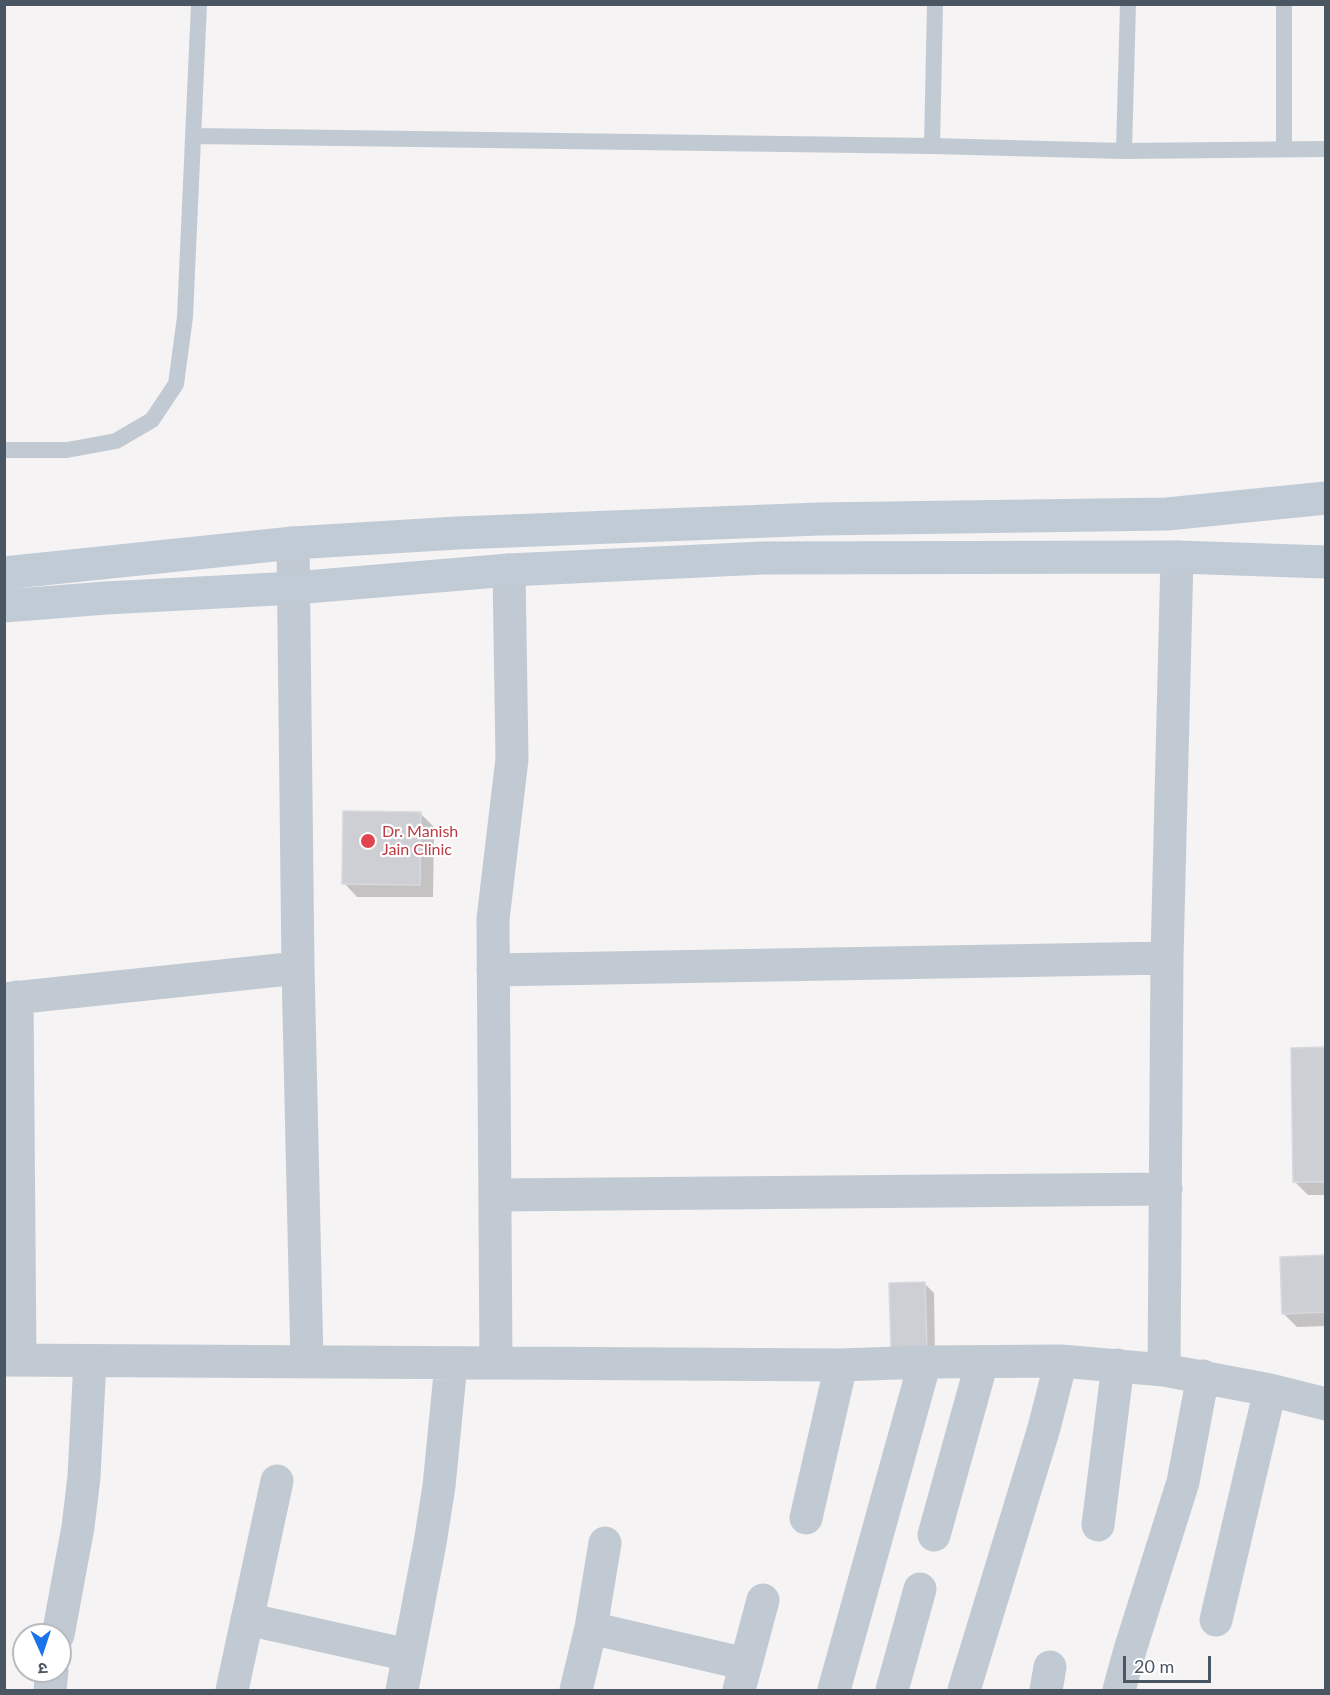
<!DOCTYPE html>
<html>
<head>
<meta charset="utf-8">
<style>
  body { margin:0 }
  #map { position:relative; width:1330px; height:1695px; overflow:hidden; background:#f5f3f3; font-family:Lato,"Noto Sans Devanagari",sans-serif }
  canvas { display:block }
  .frame { position:absolute; inset:0; border:6px solid #4a5661; pointer-events:none }
  .north { position:absolute; left:12px; top:1623px; width:60px; height:60px; box-sizing:border-box; background:#fff; border:2px solid #b7bbc0; border-radius:50%; rotate:177deg; font-size:16px; font-weight:700; line-height:24px; text-align:center; color:#4a5661 }
  .north::after { content:''; display:block; margin:auto; width:21px; height:27px; background:#1a73e8; clip-path:polygon(50% 0,100% 100%,50% 72%,0 100%) }
  .scale { position:absolute; left:1123px; top:1656px; width:88px; height:27px; box-sizing:border-box; border:3px solid #4a5661; border-top:0; padding-left:8px; font-size:18px; line-height:21px; white-space:nowrap; color:#4a5661; -webkit-text-stroke:4px #fff; paint-order:stroke }
</style>
</head>
<body>
<div id="map">
<canvas width="1330" height="1695"></canvas>
<div class="frame"></div>
<div class="north">उ</div>
<div class="scale">20 m</div>
</div>
<script>
const ctx = document.querySelector('canvas').getContext('2d');
ctx.lineJoin = 'round';
function fill(path, color) {
  ctx.fillStyle = color;
  ctx.fill(path, 'evenodd');
}
function poly(rows) {
  const path = new Path2D();
  for (const r of rows) {
    path.moveTo(r[0], r[1]);
    for (let i = 2; i < r.length; i += 2) path.lineTo(r[i], r[i + 1]);
  }
  return path;
}
function stroke(path, color, width, dash) {
  ctx.strokeStyle = color;
  ctx.lineWidth = width;
  ctx.lineCap = dash ? 'butt' : 'round';
  ctx.setLineDash(dash || []);
  ctx.stroke(path);
}
function label(font, color, halo, rows, align = 'center') {
  ctx.font = font + ' Lato,sans-serif';
  ctx.lineWidth = 4.5;
  ctx.setLineDash([]);
  ctx.textBaseline = 'middle';
  ctx.strokeStyle = halo;
  ctx.fillStyle = color;
  for (const [text, x, y, turn = 0] of rows) {
    ctx.save();
    ctx.translate(x, y);
    ctx.rotate((+turn || 0) * Math.PI / 180);
    ctx.textAlign = isNaN(turn) ? turn : align;
    if (halo) ctx.strokeText(text, 0, 0);
    ctx.fillText(text, 0, 0);
    ctx.restore();
  }
}
const shadow = poly([
  [420,813,434,827,433,897,357,897,344,883],
  [1326,1049,1326,1195,1308,1195,1295,1182],
  [1326,1257,1326,1326,1297,1327,1283,1313],
  [925,1284,934,1293,935,1358,901,1359]
]);
const building = poly([
  [343,811,421,812,420,885,342,884,343,811],
  [1326,1047,1326,1182,1293,1182,1291,1048,1326,1047],
  [1326,1255,1326,1312,1282,1314,1280,1257,1326,1255],
  [925,1282,927,1349,891,1350,889,1283,925,1282]
]);
const lane = poly([
  [194,136,932,146,1124,151,1326,149],
  [932,146,935,4],
  [1284,149,1284,4],
  [1124,151,1128,4],
  [4,450,67,450,116,441,152,420,176,384,185,317,199,4]
]);
const street = poly([
  [293,543,298,968,307,1362],
  [493,970,1167,958],
  [17,997,20,1360],
  [4,999,298,968],
  [495,1195,1166,1189],
  [4,1360,841,1365,925,1362,1061,1361,1164,1370,1270,1390,1326,1404],
  [496,1363,493,919,512,759,509,570],
  [1164,1370,1167,958,1177,557],
  [806,1518,841,1365],
  [1098,1525,1118,1365],
  [934,1535,982,1362],
  [247,1619,408,1655],
  [1216,1620,1270,1390],
  [591,1628,746,1664],
  [58,1635,78,1527,84,1477,90,1361],
  [50,1690,52,1671],
  [232,1690,277,1481],
  [402,1690,430,1543,439,1486,451,1364],
  [576,1690,591,1628,605,1543],
  [739,1690,763,1600],
  [834,1690,925,1362],
  [892,1690,920,1589],
  [964,1690,1044,1428,1061,1361],
  [1046,1690,1050,1667],
  [1119,1690,1130,1650,1183,1482,1203,1376]
]);
const secondary = poly([
  [4,573,293,543,457,533,819,519,1167,514,1326,498],
  [4,606,106,598,294,588,509,570,763,558,1177,557,1326,562]
]);
const markers = [
  [368,841,8,"#e0444e"]
];
const healthNames = [
  ["Dr. Manish",382,832],
  ["Jain Clinic",382,850]
];
fill(shadow, '#0003');
fill(building, '#cdcfd5');
stroke(building, '#d7d9de', 1.5);
stroke(lane, '#c1cad2', 16);
stroke(street, '#c1cad2', 33);
stroke(secondary, '#c1cbd6', 33);
for (const [x, y, r, color] of markers) {
  const dot = new Path2D();
  dot.arc(x, y, r, 0, 2 * Math.PI);
  ctx.fillStyle = color;
  ctx.fill(dot);
  stroke(dot, '#fff', 2);
}
label('16px', '#be3a42', '#fff', healthNames, 'left');
</script>
</body>
</html>
